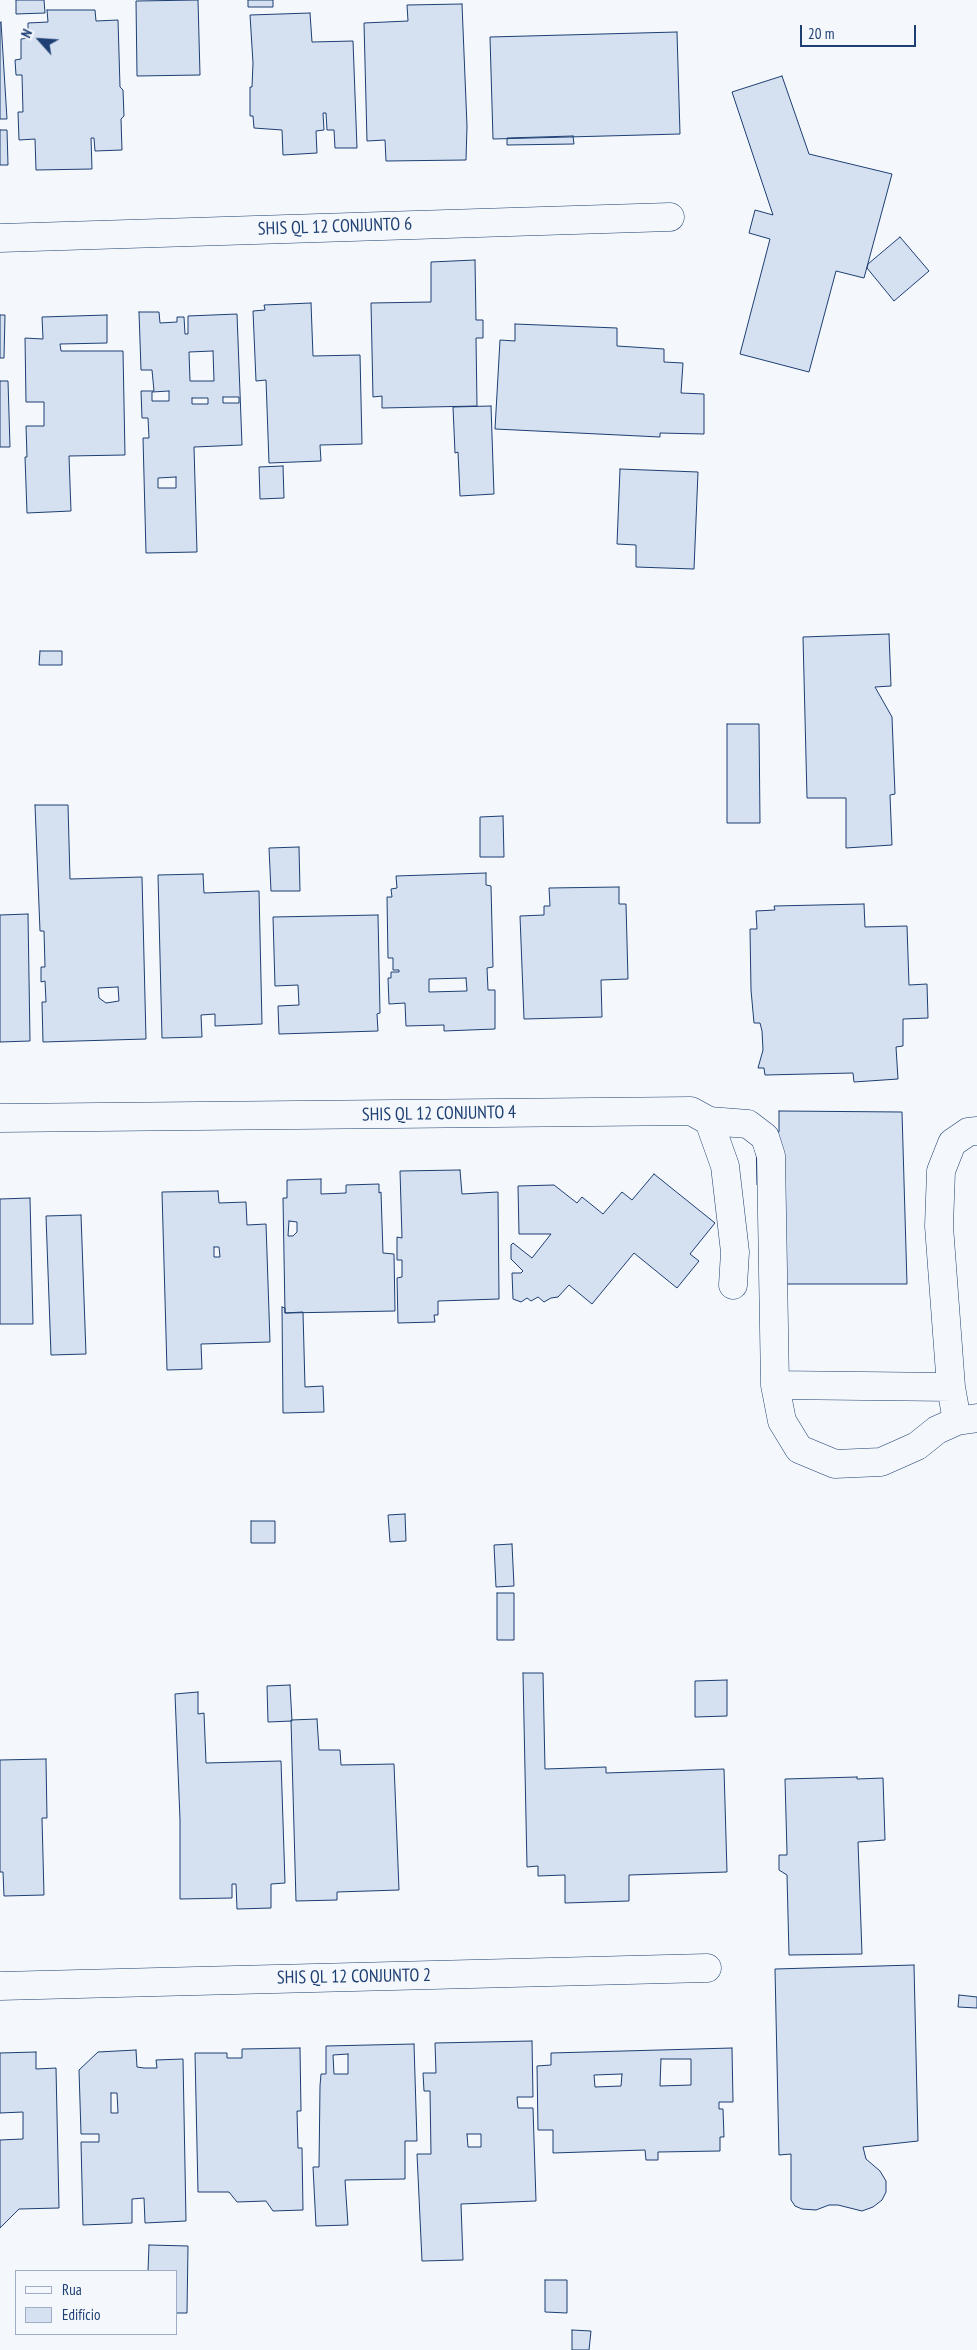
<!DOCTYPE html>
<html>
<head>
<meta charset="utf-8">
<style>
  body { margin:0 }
  #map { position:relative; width:977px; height:2350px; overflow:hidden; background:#f4f7fb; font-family:"PT Sans Narrow",sans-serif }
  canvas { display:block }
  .legend { position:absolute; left:15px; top:2270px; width:162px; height:65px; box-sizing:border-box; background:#f4f7fb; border:1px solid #9eadc5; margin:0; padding:6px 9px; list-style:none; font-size:15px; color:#1d3f73 }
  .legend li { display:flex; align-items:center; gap:10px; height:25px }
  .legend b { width:25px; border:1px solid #9eadc5 }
  .north { position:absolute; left:15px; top:15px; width:50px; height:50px; -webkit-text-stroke:4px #f4f7fb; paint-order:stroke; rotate:296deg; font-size:14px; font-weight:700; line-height:20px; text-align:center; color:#1d3f73 }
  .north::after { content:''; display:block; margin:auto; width:18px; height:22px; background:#1d3f73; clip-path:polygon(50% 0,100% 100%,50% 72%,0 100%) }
  .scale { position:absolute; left:800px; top:25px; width:116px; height:22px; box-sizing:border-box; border:2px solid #1d3f73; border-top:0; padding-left:6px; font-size:15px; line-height:18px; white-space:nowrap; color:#1d3f73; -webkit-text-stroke:4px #f4f7fb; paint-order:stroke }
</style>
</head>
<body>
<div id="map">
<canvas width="977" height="2350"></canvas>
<ul class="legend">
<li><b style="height:6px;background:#f4f7fb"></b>Rua</li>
<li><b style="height:14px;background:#d5e0f0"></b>Edifício</li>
</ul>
<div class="north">N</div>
<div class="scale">20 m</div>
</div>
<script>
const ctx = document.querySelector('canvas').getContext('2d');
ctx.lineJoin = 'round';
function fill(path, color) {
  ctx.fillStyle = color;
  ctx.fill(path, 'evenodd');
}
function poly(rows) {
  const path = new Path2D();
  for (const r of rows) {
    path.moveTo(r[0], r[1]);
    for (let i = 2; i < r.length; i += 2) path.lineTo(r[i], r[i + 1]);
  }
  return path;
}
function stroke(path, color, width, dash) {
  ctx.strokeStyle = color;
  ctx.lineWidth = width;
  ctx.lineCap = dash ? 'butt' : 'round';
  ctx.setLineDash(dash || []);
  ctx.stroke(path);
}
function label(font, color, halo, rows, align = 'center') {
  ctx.font = font + ' "PT Sans Narrow",sans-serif';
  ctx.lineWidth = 4;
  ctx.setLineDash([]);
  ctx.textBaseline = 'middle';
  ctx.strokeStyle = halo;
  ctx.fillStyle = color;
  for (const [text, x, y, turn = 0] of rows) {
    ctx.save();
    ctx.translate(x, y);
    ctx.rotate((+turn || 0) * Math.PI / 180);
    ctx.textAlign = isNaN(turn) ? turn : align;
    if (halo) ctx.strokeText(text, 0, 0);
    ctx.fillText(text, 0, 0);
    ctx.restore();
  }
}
const building = poly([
  [16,0,44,0,45,13,16,14,16,0],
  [198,0,200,75,137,76,136,1,198,0],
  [248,0,273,0,273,7,248,7,248,0],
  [462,4,467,126,466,160,386,161,385,140,367,141,364,23,408,21,407,5,462,4],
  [47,10,95,10,96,21,118,20,120,87,123,90,124,116,121,119,122,150,95,151,94,138,91,138,92,169,36,170,35,139,19,140,18,112,23,112,22,75,16,75,15,60,21,59,21,39,28,38,28,23,48,22,47,10],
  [310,13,312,42,353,41,357,148,335,148,334,130,327,130,326,113,323,113,324,130,316,131,317,153,283,155,282,130,254,128,253,116,250,116,250,87,252,87,253,63,250,15,310,13],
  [1,22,7,119,0,119,0,23,1,22],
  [677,32,680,134,493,139,490,37,677,32],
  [782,76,809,154,892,174,864,278,836,271,809,372,740,354,770,239,749,233,755,210,773,215,732,92,782,76],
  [0,130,7,130,8,165,0,165,0,130],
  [573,136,574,144,507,145,507,138,573,136],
  [900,237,929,271,894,301,867,268,868,264,900,237],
  [475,260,476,320,483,320,483,338,476,338,477,406,382,408,382,396,373,397,371,303,431,302,431,262,475,260],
  [311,303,313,356,360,355,362,444,320,445,321,461,269,463,266,380,256,381,253,311,265,310,264,305,311,303],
  [139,312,159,312,160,323,177,322,177,317,184,317,185,334,188,334,188,316,237,314,242,445,194,447,197,552,146,553,143,438,149,438,148,418,142,418,141,391,154,391,152,370,141,370,139,312],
  [213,351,214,381,190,381,189,352,213,351],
  [169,391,169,401,152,401,152,392,169,391],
  [223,397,239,397,239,403,223,403,223,397],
  [192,398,208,398,208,404,192,404,192,398],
  [176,477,176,488,158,488,158,478,176,477],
  [0,315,5,315,4,358,0,358,0,315],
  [107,315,107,343,60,344,61,351,123,351,125,455,69,456,71,511,27,513,25,457,27,457,26,426,44,426,44,402,26,402,25,338,43,339,42,317,107,315],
  [515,324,617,328,617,346,664,349,664,362,683,363,681,393,704,394,704,434,660,433,660,437,495,429,500,340,515,341,515,324],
  [0,381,8,381,10,447,0,447,0,381],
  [491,406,494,494,460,496,458,452,455,453,453,407,491,406],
  [283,466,284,498,260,499,259,467,283,466],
  [620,469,698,472,694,569,636,567,636,545,617,544,620,469],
  [889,634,891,686,875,687,892,717,895,794,890,795,892,845,846,848,846,798,807,798,803,637,889,634],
  [40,651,62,651,62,665,39,665,40,651],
  [727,724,759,724,760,823,727,823,727,724],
  [35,805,68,805,70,879,142,877,146,1039,43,1042,42,1002,46,1002,45,981,41,982,41,967,45,967,44,931,40,931,35,805],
  [118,987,119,1001,106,1003,99,998,98,988,118,987],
  [503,816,504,857,480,857,480,817,503,816],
  [299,847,300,891,271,891,269,848,299,847],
  [486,873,486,885,491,886,493,967,487,968,488,990,495,990,495,1029,444,1031,444,1025,406,1026,405,1003,389,1004,388,978,391,978,391,972,399,972,399,970,393,970,393,958,388,958,387,897,392,897,391,889,397,888,396,876,486,873],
  [466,978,467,991,429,992,429,979,466,978],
  [203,874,204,893,259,891,262,1024,215,1026,215,1014,201,1015,202,1037,162,1038,158,875,203,874],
  [619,887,619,904,626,904,628,979,601,980,602,1017,524,1019,520,916,544,915,544,906,550,906,549,888,619,887],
  [864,904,865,927,907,926,909,985,927,984,928,1018,903,1019,903,1046,896,1047,898,1079,854,1082,853,1073,765,1075,764,1068,758,1068,763,1050,762,1031,760,1023,754,1023,751,990,750,929,757,929,756,911,775,910,774,906,864,904],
  [28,914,30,1041,0,1042,0,915,28,914],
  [378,915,380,1013,377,1014,378,1031,279,1034,278,1006,299,1005,298,985,275,986,273,917,378,915],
  [779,1111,902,1112,907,1284,784,1284,780,1186,757,1185,756,1135,756,1132,779,1132,779,1111],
  [460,1170,462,1194,498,1192,499,1299,438,1301,438,1315,434,1315,435,1322,398,1323,397,1278,402,1277,402,1260,397,1260,397,1237,402,1238,400,1171,460,1170],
  [654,1174,715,1223,690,1254,699,1261,677,1288,634,1253,592,1304,569,1285,558,1297,551,1298,544,1302,538,1297,531,1301,527,1298,521,1302,513,1299,512,1273,521,1273,523,1271,511,1259,511,1245,513,1243,532,1258,551,1234,519,1234,518,1186,554,1185,577,1203,582,1197,603,1214,622,1192,632,1200,654,1174],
  [321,1179,321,1194,346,1193,346,1185,379,1184,379,1193,381,1192,383,1253,394,1254,395,1311,285,1313,283,1198,287,1198,287,1180,321,1179],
  [289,1221,297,1222,297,1232,293,1236,288,1236,289,1221],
  [218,1191,219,1203,246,1202,247,1225,266,1224,270,1342,201,1344,202,1369,167,1370,162,1192,218,1191],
  [214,1247,219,1247,220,1257,214,1257,214,1247],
  [30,1198,33,1324,0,1324,0,1199,30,1198],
  [81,1215,86,1354,51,1355,46,1216,81,1215],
  [282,1307,285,1308,285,1313,303,1312,305,1387,323,1386,324,1412,283,1413,282,1307],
  [405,1514,406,1541,390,1542,388,1515,405,1514],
  [251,1521,275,1521,275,1543,251,1543,251,1521],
  [512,1544,514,1586,496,1587,494,1545,512,1544],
  [497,1593,514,1593,514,1640,497,1640,497,1593],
  [523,1673,543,1673,545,1769,606,1767,606,1773,724,1769,727,1872,629,1875,629,1901,565,1903,565,1875,538,1876,538,1866,527,1867,523,1673],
  [727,1680,727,1716,695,1717,695,1681,727,1680],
  [290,1685,292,1721,268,1722,267,1686,290,1685],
  [198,1692,198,1714,204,1713,206,1763,281,1761,285,1883,271,1884,271,1908,237,1909,236,1884,232,1884,232,1898,180,1899,180,1820,175,1694,198,1692],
  [317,1719,319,1750,340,1750,341,1765,394,1764,399,1890,337,1892,337,1900,296,1901,291,1720,317,1719],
  [46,1759,47,1818,42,1818,44,1895,4,1896,3,1872,0,1872,0,1760,46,1759],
  [857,1777,857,1779,883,1778,885,1840,858,1842,862,1954,789,1955,787,1875,779,1870,779,1855,787,1855,787,1853,785,1779,857,1777],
  [914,1965,918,2141,863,2147,866,2159,880,2171,886,2181,886,2192,882,2200,873,2207,862,2211,838,2205,829,2205,816,2210,802,2209,795,2206,791,2200,791,2154,779,2155,775,1969,914,1965],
  [959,1995,977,1997,977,2008,958,2007,959,1995],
  [532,2041,533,2097,517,2097,518,2108,533,2108,536,2201,461,2204,463,2260,422,2261,417,2154,431,2154,430,2091,424,2091,423,2073,436,2073,435,2043,532,2041],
  [467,2134,481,2134,481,2147,468,2147,467,2134],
  [414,2044,417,2141,405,2141,405,2179,345,2180,348,2225,316,2226,313,2167,319,2167,320,2086,321,2074,326,2074,326,2046,414,2044],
  [348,2054,348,2074,334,2074,333,2055,348,2054],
  [300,2048,301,2111,297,2111,298,2148,302,2148,303,2210,273,2211,266,2201,237,2202,229,2192,198,2192,195,2053,227,2053,227,2058,242,2058,242,2049,300,2048],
  [732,2048,733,2102,719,2102,719,2109,723,2109,724,2137,720,2137,720,2151,658,2152,658,2160,646,2160,645,2150,553,2153,553,2130,538,2130,537,2066,551,2065,551,2053,732,2048],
  [661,2059,691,2059,691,2085,660,2086,661,2059],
  [622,2074,621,2086,595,2087,594,2075,622,2074],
  [136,2050,137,2067,144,2068,157,2068,156,2060,183,2059,186,2221,145,2223,144,2198,132,2199,132,2223,83,2225,81,2142,99,2142,99,2134,81,2134,79,2070,98,2052,136,2050],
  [111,2093,117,2093,118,2113,111,2113,111,2093],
  [36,2052,36,2069,56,2068,59,2208,19,2209,0,2228,0,2140,23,2139,23,2112,0,2113,0,2053,36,2052],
  [149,2245,188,2246,187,2313,176,2313,176,2271,148,2271,149,2245],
  [545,2280,567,2280,567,2313,545,2312,545,2280],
  [572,2330,591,2331,589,2350,572,2350,572,2330]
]);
const minor = poly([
  [0,238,670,217],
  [0,1118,691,1111,709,1121,725,1166,735,1252,733,1285],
  [709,1121,748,1124,765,1137,771,1156,775,1385,782,1421,799,1449,835,1464,881,1462,917,1446,937,1430,957,1421,977,1418],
  [775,1385,951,1387],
  [957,1421,951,1387,939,1226,941,1171,952,1143,968,1132,977,1131],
  [0,1986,707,1968]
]);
const streetNames = [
  ["SHIS QL 12 CONJUNTO 6",335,227,-2],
  ["SHIS QL 12 CONJUNTO 4",439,1114,-1],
  ["SHIS QL 12 CONJUNTO 2",354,1977,-1]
];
fill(building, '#d5e0f0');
stroke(building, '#1d3f73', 1);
stroke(minor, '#1d3f73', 29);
stroke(minor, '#f4f7fb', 28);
label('18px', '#1d3f73', '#f4f7fb', streetNames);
</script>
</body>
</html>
